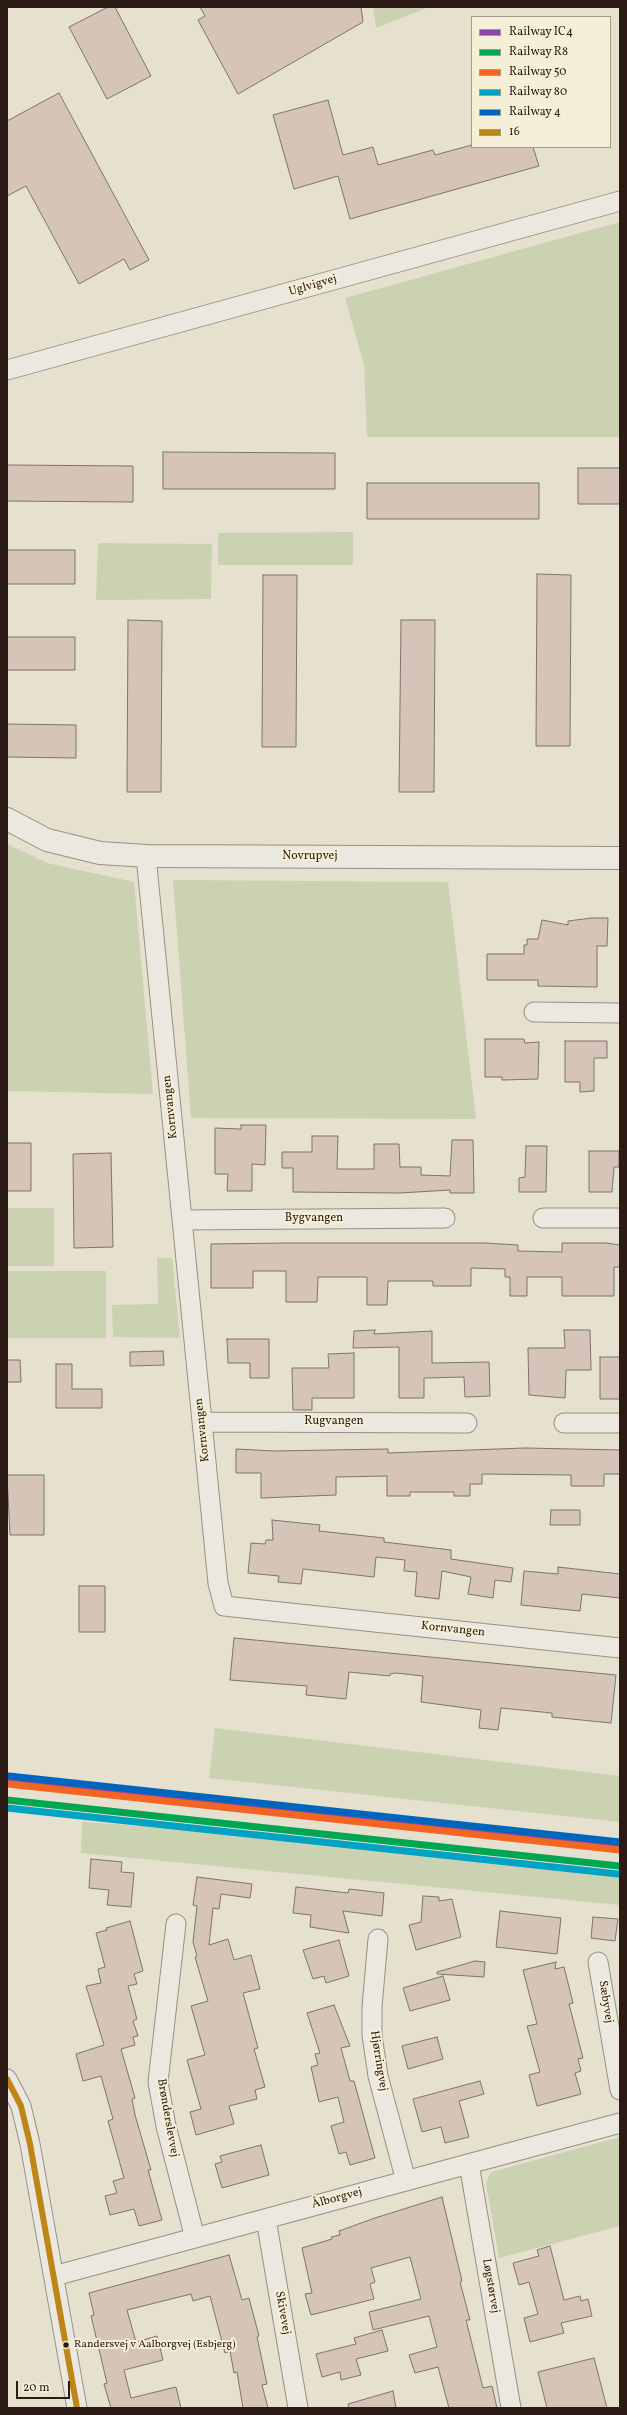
<!DOCTYPE html>
<html>
<head>
<meta charset="utf-8">
<style>
  body { margin:0 }
  #map { position:relative; width:627px; height:2415px; overflow:hidden; background:#e6e0ce; font-family:Vollkorn,serif }
  canvas { display:block }
  .frame { position:absolute; inset:0; border:8px solid #2c1b14; pointer-events:none }
  .legend { position:absolute; left:471px; top:16px; width:140px; height:132px; box-sizing:border-box; background:#f6efd8; border:1px solid #a59a8a; margin:0; padding:5px 7px; list-style:none; font-size:12px; color:#2c1b14 }
  .legend li { display:flex; align-items:center; gap:8px; height:20px }
  .legend b { width:20px; border:1px solid #a59a8a }
  .scale { position:absolute; left:16px; top:2381px; width:54px; height:18px; box-sizing:border-box; border:2px solid #2c1b14; border-top:0; padding-left:5px; font-size:12px; line-height:14px; white-space:nowrap; color:#2c1b14; -webkit-text-stroke:3px #f6efd8; paint-order:stroke }
</style>
</head>
<body>
<div id="map">
<canvas width="627" height="2415"></canvas>
<div class="frame"></div>
<ul class="legend">
<li><b style="height:5px;background:#8e44ad"></b>Railway IC4</li>
<li><b style="height:5px;background:#00a651"></b>Railway R8</li>
<li><b style="height:5px;background:#f26522"></b>Railway 50</li>
<li><b style="height:5px;background:#02a2c5"></b>Railway 80</li>
<li><b style="height:5px;background:#0065bd"></b>Railway 4</li>
<li><b style="height:5px;background:#bd8615"></b>16</li>
</ul>
<div class="scale">20 m</div>
</div>
<script>
const ctx = document.querySelector('canvas').getContext('2d');
ctx.lineJoin = 'round';
function fill(path, color) {
  ctx.fillStyle = color;
  ctx.fill(path, 'evenodd');
}
function poly(rows) {
  const path = new Path2D();
  for (const r of rows) {
    path.moveTo(r[0], r[1]);
    for (let i = 2; i < r.length; i += 2) path.lineTo(r[i], r[i + 1]);
  }
  return path;
}
function stroke(path, color, width, dash) {
  ctx.strokeStyle = color;
  ctx.lineWidth = width;
  ctx.lineCap = dash ? 'butt' : 'round';
  ctx.setLineDash(dash || []);
  ctx.stroke(path);
}
function label(font, color, halo, rows, align = 'center') {
  ctx.font = font + ' Vollkorn,serif';
  ctx.lineWidth = 4;
  ctx.setLineDash([]);
  ctx.textBaseline = 'middle';
  ctx.strokeStyle = halo;
  ctx.fillStyle = color;
  for (const [text, x, y, turn = 0] of rows) {
    ctx.save();
    ctx.translate(x, y);
    ctx.rotate((+turn || 0) * Math.PI / 180);
    ctx.textAlign = isNaN(turn) ? turn : align;
    if (halo) ctx.strokeText(text, 0, 0);
    ctx.fillText(text, 0, 0);
    ctx.restore();
  }
}
const green = poly([
  [373,7,429,7,376,28],
  [620,222,620,437,367,437,364,365,345,298],
  [353,532,353,565,218,565,218,533],
  [98,543,212,544,211,599,96,600],
  [7,844,47,863,134,882,153,1094,7,1091],
  [173,880,448,882,476,1119,191,1118],
  [7,1208,54,1208,54,1266,7,1266],
  [157,1258,172,1258,180,1338,113,1337,112,1305,158,1304],
  [7,1271,106,1271,106,1338,7,1338],
  [215,1728,620,1776,620,1822,209,1778],
  [82,1822,202,1830,620,1876,620,1905,81,1853],
  [620,2137,620,2226,499,2258,486,2183,491,2172]
]);
const building = poly([
  [108,7,115,7,151,76,107,99,69,27,108,7],
  [200,7,361,7,363,22,238,94,198,20,205,16,200,7],
  [59,93,149,260,130,270,124,259,79,284,26,186,7,196,7,121,59,93],
  [328,100,343,155,373,147,378,165,433,150,435,155,472,145,472,147,533,147,539,166,350,219,338,176,294,189,273,115,328,100],
  [163,452,335,453,335,489,163,489,163,452],
  [7,465,133,466,133,502,7,501,7,465],
  [578,468,620,468,620,504,578,504,578,468],
  [367,483,539,483,539,519,367,519,367,483],
  [7,550,75,550,75,584,7,584,7,550],
  [537,574,571,575,570,746,536,746,537,574],
  [263,575,297,575,296,747,262,747,263,575],
  [128,620,162,621,161,792,127,792,128,620],
  [401,620,435,620,434,792,399,792,401,620],
  [7,637,75,637,75,670,7,670,7,637],
  [7,724,76,725,76,758,7,757,7,724],
  [592,918,608,918,607,946,597,946,597,987,538,986,538,980,487,980,487,954,524,954,524,945,527,945,527,939,538,939,542,920,568,925,568,921,592,918],
  [485,1039,524,1039,525,1043,539,1042,538,1079,502,1080,502,1077,485,1077,485,1039],
  [565,1041,607,1041,607,1058,594,1058,594,1091,580,1092,580,1082,565,1082,565,1041],
  [241,1125,266,1125,265,1165,252,1164,252,1191,227,1191,228,1174,215,1174,215,1128,241,1129,241,1125],
  [312,1136,338,1136,337,1169,374,1169,374,1144,399,1144,400,1167,421,1167,421,1175,450,1176,452,1140,473,1140,474,1193,450,1193,450,1190,400,1193,293,1192,293,1168,282,1168,282,1152,312,1152,312,1136],
  [7,1143,31,1143,31,1191,7,1191,7,1143],
  [526,1146,547,1146,546,1192,519,1192,519,1178,525,1177,526,1146],
  [589,1151,619,1151,619,1167,614,1167,612,1192,589,1192,589,1151],
  [111,1153,113,1247,74,1248,73,1154,111,1153],
  [286,1243,484,1243,518,1245,518,1251,562,1252,562,1243,606,1243,620,1245,620,1267,614,1267,614,1296,562,1296,562,1277,527,1277,527,1296,510,1296,510,1277,505,1277,505,1269,471,1268,471,1286,433,1286,433,1281,388,1281,387,1305,367,1305,367,1277,318,1277,317,1302,286,1302,286,1271,253,1271,253,1288,211,1288,211,1244,286,1243],
  [375,1330,374,1334,432,1331,432,1363,489,1362,490,1396,465,1397,464,1377,424,1378,424,1398,399,1398,399,1347,353,1348,354,1331,375,1330],
  [564,1330,590,1330,591,1370,566,1370,565,1398,529,1395,528,1348,565,1348,564,1330],
  [227,1339,269,1339,269,1378,250,1378,250,1363,228,1363,227,1339],
  [163,1351,164,1365,130,1366,130,1352,163,1351],
  [354,1353,354,1398,312,1398,312,1410,293,1410,292,1368,329,1368,328,1354,354,1353],
  [600,1357,620,1357,620,1399,600,1399,600,1357],
  [7,1360,20,1360,21,1382,7,1382,7,1360],
  [56,1364,72,1364,72,1389,102,1389,102,1408,56,1408,56,1364],
  [525,1448,620,1450,620,1474,604,1474,604,1486,571,1486,571,1475,482,1474,482,1484,470,1484,470,1496,454,1496,454,1492,410,1492,410,1496,387,1496,387,1476,336,1477,336,1495,261,1498,261,1473,236,1473,236,1449,274,1451,388,1449,388,1453,525,1448],
  [7,1475,44,1475,44,1535,10,1535,7,1475],
  [551,1510,580,1510,580,1525,550,1525,551,1510],
  [272,1520,320,1525,319,1531,384,1538,384,1542,451,1550,451,1559,513,1568,511,1582,495,1580,493,1598,468,1594,471,1577,442,1571,439,1599,415,1596,417,1572,404,1571,405,1560,376,1557,374,1577,303,1569,301,1584,278,1582,279,1576,248,1573,251,1543,265,1544,266,1540,273,1540,272,1520],
  [558,1567,620,1574,620,1598,582,1594,580,1611,521,1605,524,1571,558,1574,558,1567],
  [79,1586,105,1586,105,1632,79,1632,79,1586],
  [234,1638,616,1675,611,1723,552,1717,552,1713,501,1708,498,1730,479,1728,481,1710,421,1702,423,1676,396,1673,390,1674,390,1676,349,1672,346,1699,306,1695,307,1686,230,1680,234,1638],
  [91,1859,122,1862,121,1872,134,1873,131,1907,107,1905,109,1890,89,1888,91,1859],
  [197,1877,252,1884,250,1898,221,1894,219,1909,213,1908,209,1945,228,1939,234,1960,251,1955,260,1989,243,1993,258,2048,254,2049,265,2087,255,2090,257,2099,229,2106,234,2124,196,2135,190,2112,201,2109,187,2060,205,2055,191,2006,208,2001,195,1957,197,1956,193,1942,197,1906,193,1905,197,1877],
  [296,1887,348,1893,349,1889,384,1893,382,1916,343,1911,349,1933,310,1927,311,1915,293,1913,296,1887],
  [423,1896,439,1897,439,1901,452,1899,461,1937,416,1950,409,1925,421,1922,423,1896],
  [500,1911,561,1918,557,1954,496,1947,500,1911],
  [593,1917,618,1919,615,1941,591,1938,593,1917],
  [130,1921,143,1971,134,1974,137,1984,128,1986,137,2019,133,2021,138,2036,133,2037,135,2045,121,2049,135,2098,132,2099,135,2115,151,2170,148,2170,162,2220,139,2226,134,2209,110,2215,105,2196,117,2193,113,2181,124,2178,108,2121,113,2119,101,2076,83,2081,76,2054,104,2045,86,1986,101,1983,98,1969,105,1967,96,1933,107,1930,106,1928,130,1921],
  [339,1940,349,1976,326,1983,324,1976,313,1979,303,1950,339,1940],
  [475,1961,485,1962,484,1977,437,1974,437,1972,475,1961],
  [556,1962,555,1969,564,1967,573,2003,569,2004,583,2058,578,2059,581,2071,575,2073,581,2094,537,2106,529,2075,540,2072,527,2026,537,2024,523,1970,556,1962],
  [443,1976,450,2000,410,2011,403,1988,443,1976],
  [334,2005,350,2046,341,2048,350,2081,354,2081,375,2158,350,2165,346,2152,339,2154,331,2126,344,2122,338,2097,319,2102,311,2067,318,2065,315,2054,320,2053,307,2013,334,2005],
  [437,2037,443,2059,408,2069,402,2046,437,2037],
  [480,2081,484,2094,459,2101,469,2137,445,2143,441,2127,422,2132,413,2099,480,2081],
  [261,2145,269,2175,222,2188,215,2164,222,2162,220,2156,261,2145],
  [442,2197,462,2281,460,2282,470,2320,466,2320,483,2388,492,2386,497,2408,449,2408,438,2367,415,2373,409,2355,437,2347,429,2316,373,2330,369,2312,421,2299,410,2257,371,2268,375,2282,370,2284,374,2299,311,2315,305,2294,312,2293,302,2248,332,2239,331,2237,340,2235,339,2231,375,2218,442,2197],
  [550,2246,564,2300,580,2296,581,2301,588,2299,592,2316,561,2323,564,2333,530,2342,524,2318,538,2314,529,2282,519,2285,513,2263,539,2256,537,2250,550,2246],
  [229,2255,242,2300,249,2298,259,2336,257,2337,267,2384,262,2385,268,2408,243,2408,237,2372,234,2373,230,2351,225,2353,210,2296,193,2301,191,2294,127,2310,136,2342,157,2336,163,2360,124,2370,131,2398,176,2387,181,2408,111,2408,104,2384,107,2383,91,2316,94,2315,89,2293,229,2255],
  [382,2330,388,2351,356,2359,361,2375,341,2380,340,2372,322,2377,316,2354,356,2344,354,2338,382,2330],
  [594,2358,607,2408,547,2408,538,2372,594,2358],
  [393,2391,396,2408,349,2408,348,2404,393,2391]
]);
const minor = poly([
  [7,370,620,201],
  [146,856,218,1583,224,1606,620,1648],
  [534,1012,620,1013],
  [543,1218,620,1218],
  [182,1220,445,1218],
  [202,1422,467,1423],
  [564,1423,620,1423],
  [176,1924,158,2082,166,2126,195,2238],
  [378,1939,372,2007,372,2035,378,2076,406,2181],
  [598,1962,620,2090],
  [7,2079,21,2106,30,2144,77,2408],
  [469,2164,511,2408],
  [266,2219,298,2408],
  [54,2276,620,2123]
]);
const tertiary = poly([
  [7,819,47,840,100,853,146,856,620,858]
]);
const bus1 = poly([
  [7,2079,21,2106,30,2144,77,2408]
]);
const rail1 = poly([
  [7,1779,620,1847]
]);
const rail2 = poly([
  [7,1800,619,1866]
]);
const rail3 = poly([
  [8,1784,620,1850]
]);
const rail4 = poly([
  [7,1808,618,1874]
]);
const rail5 = poly([
  [9,1776,620,1842]
]);
const markers = [
  [66,2345,3.5,"#2c1b14"]
];
const busNames = [
  ["Randersvej v Aalborgvej (Esbjerg)",74,2345]
];
const streetNames = [
  ["Uglvigvej",313,286,-16],
  ["Novrupvej",310,857],
  ["Kornvangen",171,1107,-96],
  ["Bygvangen",314,1219],
  ["Rugvangen",334,1422],
  ["Kornvangen",203,1430,-96],
  ["Kornvangen",453,1630,6],
  ["Sæbyvej",605,2002,81],
  ["Hjørringvej",378,2061,81],
  ["Brønderslevvej",167,2118,80],
  ["Ålborgvej",337,2199,-15],
  ["Løgstørvej",490,2286,80],
  ["Skivevej",282,2313,80]
];
fill(green, '#cad2b1');
fill(building, '#d5c4b7');
stroke(building, '#7b756c', 1);
stroke(minor, '#969085', 21);
stroke(tertiary, '#969085', 24);
stroke(minor, '#ebe8df', 19);
stroke(tertiary, '#ebe8df', 22);
stroke(bus1, '#bd8615', 6);
stroke(rail1, '#8e44ad', 7);
stroke(rail2, '#00a651', 7);
stroke(rail3, '#f26522', 7);
stroke(rail4, '#02a2c5', 7);
stroke(rail5, '#0065bd', 7);
for (const [x, y, r, color] of markers) {
  const dot = new Path2D();
  dot.arc(x, y, r, 0, 2 * Math.PI);
  ctx.fillStyle = color;
  ctx.fill(dot);
  stroke(dot, '#f6efd8', 1.5);
}
label('11px', '#2c1b14', '#f6efd8', busNames, 'left');
label('12px', '#2c1b14', '#f6efd8', streetNames);
</script>
</body>
</html>
